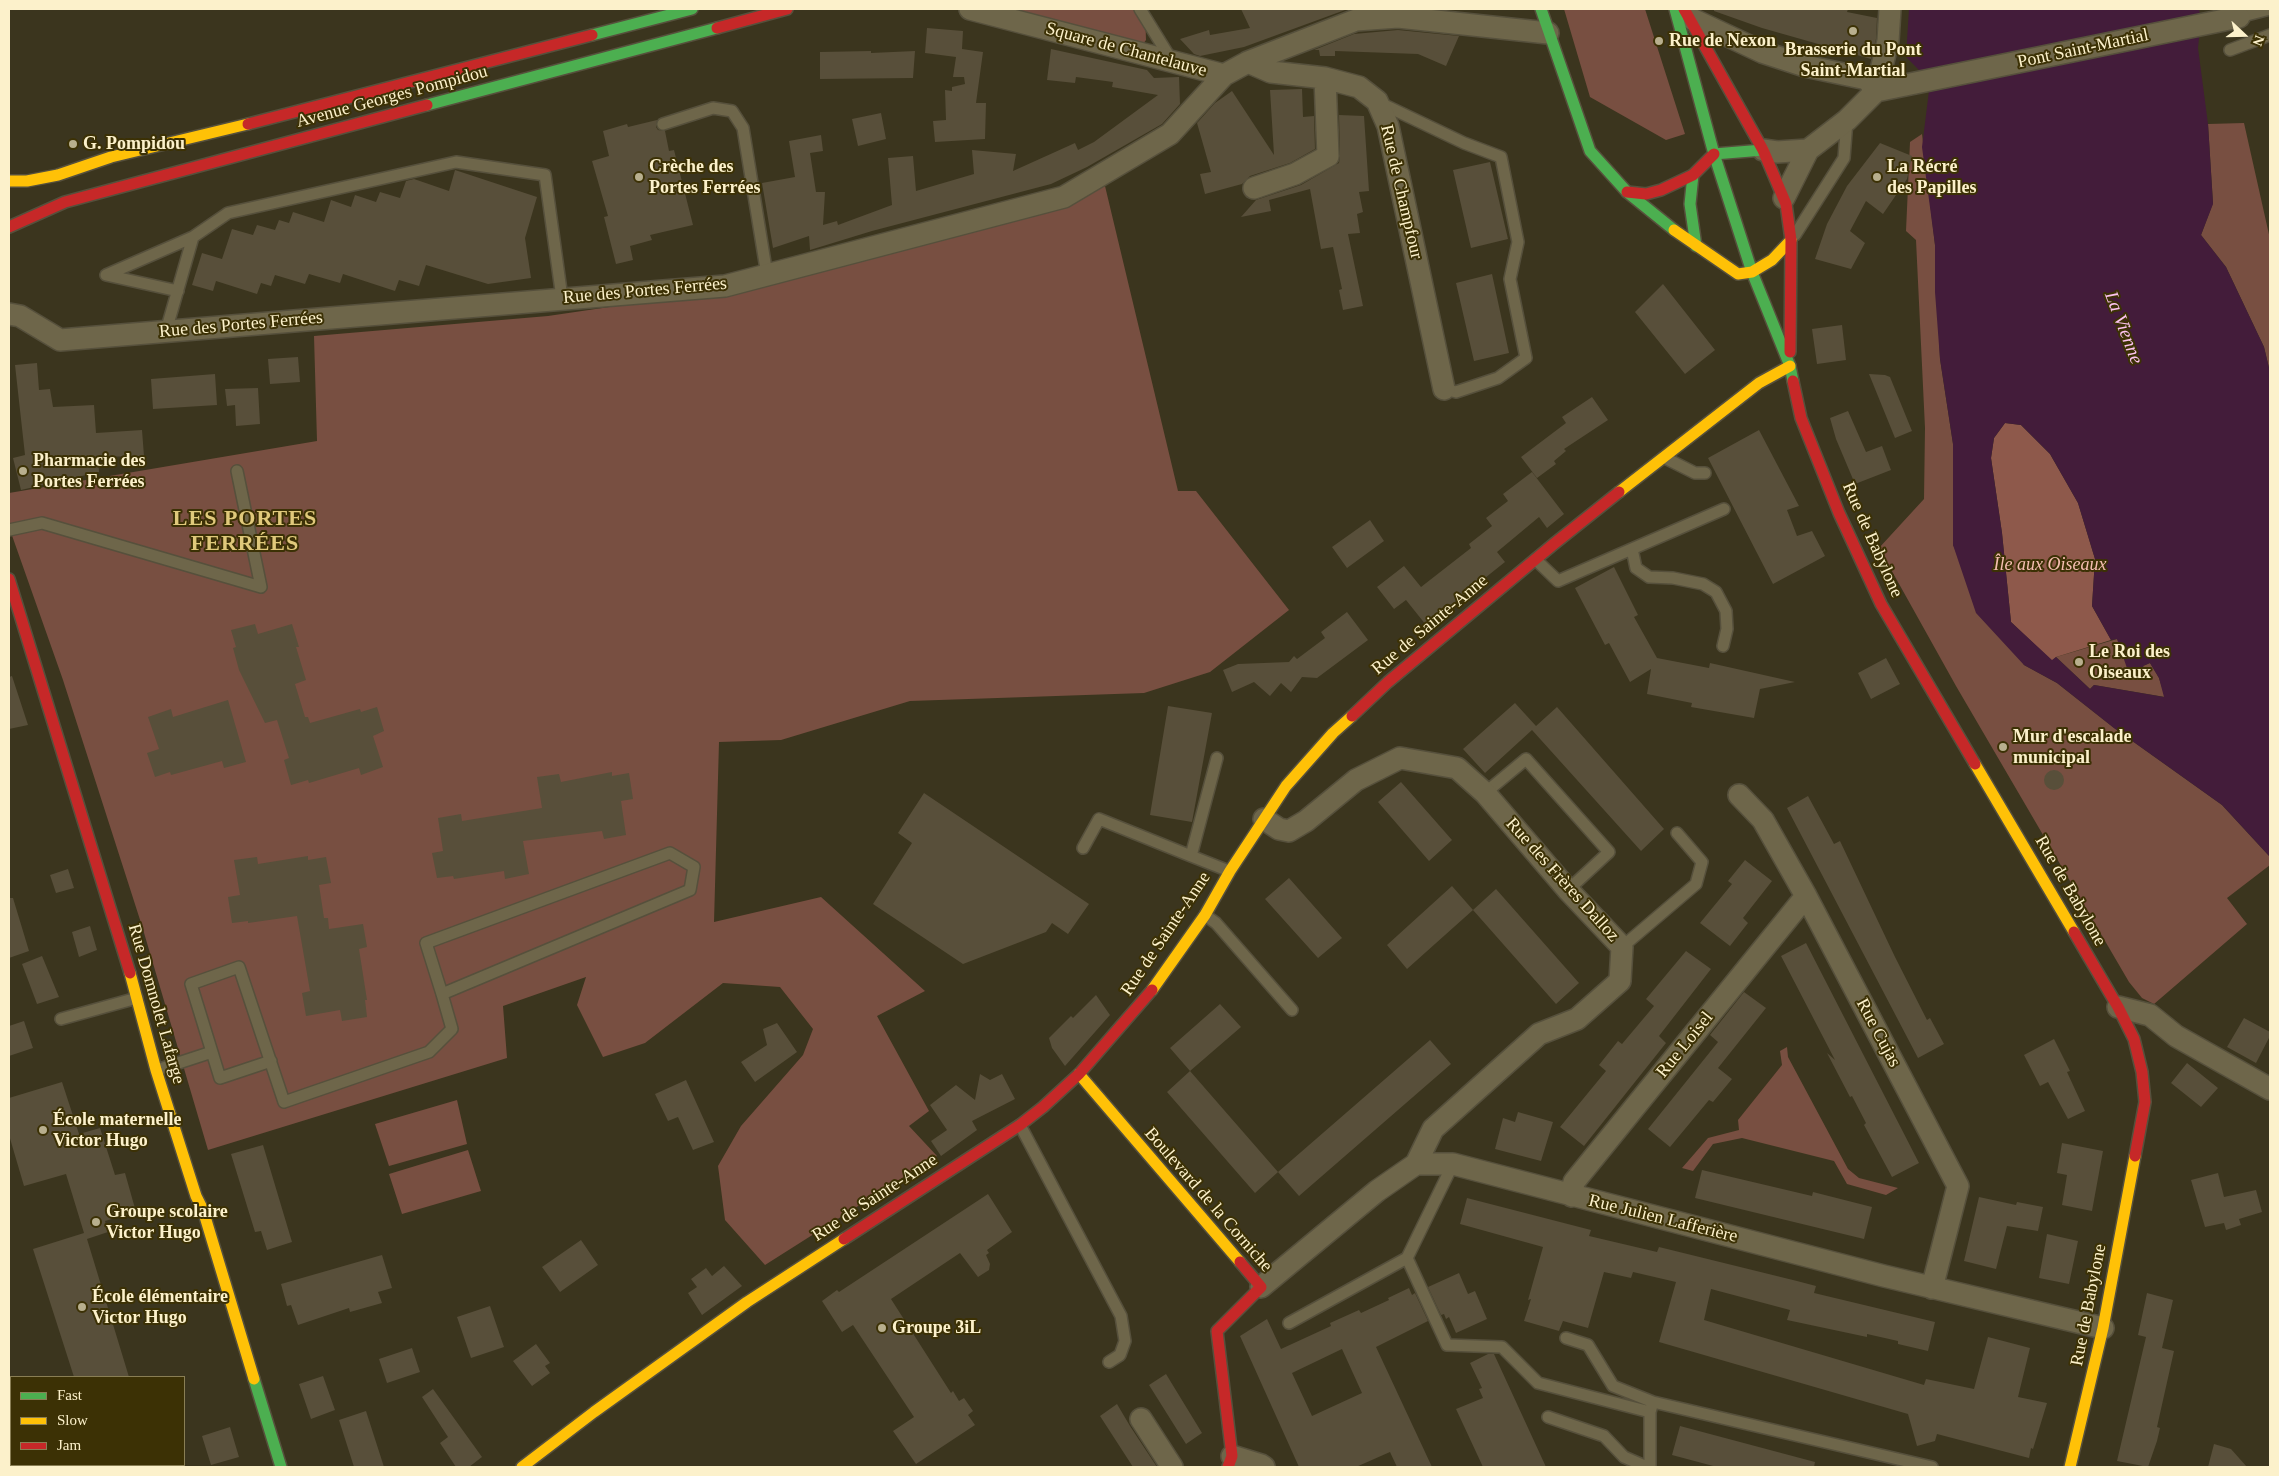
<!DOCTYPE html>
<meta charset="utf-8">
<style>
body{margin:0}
#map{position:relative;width:2279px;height:1476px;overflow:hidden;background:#3b351e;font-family:"Times New Roman",serif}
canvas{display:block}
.frame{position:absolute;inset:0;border:10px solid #fcf1cb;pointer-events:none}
.legend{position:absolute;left:10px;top:1376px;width:175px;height:90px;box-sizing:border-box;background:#3c3105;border:1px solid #897e54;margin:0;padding:6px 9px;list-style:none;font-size:15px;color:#fcf1cb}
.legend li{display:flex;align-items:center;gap:10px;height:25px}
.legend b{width:25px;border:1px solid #897e54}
.north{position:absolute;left:2219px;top:10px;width:50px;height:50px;-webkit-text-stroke:4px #3c3105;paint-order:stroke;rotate:111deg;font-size:14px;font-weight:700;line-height:20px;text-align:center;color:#fcf1cb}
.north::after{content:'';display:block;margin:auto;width:18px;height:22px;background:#fcf1cb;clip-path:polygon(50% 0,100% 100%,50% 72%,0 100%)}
</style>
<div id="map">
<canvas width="2279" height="1476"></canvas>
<div class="frame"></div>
<ul class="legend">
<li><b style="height:6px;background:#4caf50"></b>Fast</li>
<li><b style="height:6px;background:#ffc107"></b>Slow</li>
<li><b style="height:6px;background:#c62828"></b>Jam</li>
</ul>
<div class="north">N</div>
</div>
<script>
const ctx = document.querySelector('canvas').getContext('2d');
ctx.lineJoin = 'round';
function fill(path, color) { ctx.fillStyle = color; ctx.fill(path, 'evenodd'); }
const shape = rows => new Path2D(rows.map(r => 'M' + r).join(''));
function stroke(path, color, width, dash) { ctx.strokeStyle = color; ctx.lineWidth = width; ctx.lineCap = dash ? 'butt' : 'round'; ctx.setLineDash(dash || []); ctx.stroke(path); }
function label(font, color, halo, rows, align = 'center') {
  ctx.font = font + ' "Times New Roman",serif'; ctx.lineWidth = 4; ctx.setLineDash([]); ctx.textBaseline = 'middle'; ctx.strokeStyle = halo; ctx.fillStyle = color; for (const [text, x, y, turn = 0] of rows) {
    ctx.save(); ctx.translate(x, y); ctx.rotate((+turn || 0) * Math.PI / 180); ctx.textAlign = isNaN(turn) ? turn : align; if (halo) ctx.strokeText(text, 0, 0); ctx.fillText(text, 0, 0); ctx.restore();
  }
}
fill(shape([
 [1003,9,1145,9,1146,40,1139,49],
 [1564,9,1645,9,1685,134,1666,140,1590,97],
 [2244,123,2270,239,2270,372,2264,347,2226,267,2201,235,2213,203,2208,124],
 [1922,134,1935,245,1940,359,1953,444,1953,545,2024,665,2057,683,2114,728,2222,805,2270,857,2270,865,2227,898,2247,924,2154,1004,2142,998,2129,982,1956,686,1879,548,1924,499,1925,428,1916,240,1906,231,1910,142],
 [1105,186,1178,491,1196,491,1289,610,1210,672,1144,693,910,701,781,740,719,742,714,922,821,897,925,991,877,1016,929,1111,909,1126,937,1156,765,1265,725,1220,718,1166,741,1126,803,1055,813,1029,780,987,723,983,645,1043,603,1057,577,1005,586,977,503,1006,507,1058,208,1150,142,926,63,680,9,527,9,493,317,441,314,336,548,316,779,282,1057,207],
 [2117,639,2144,668,2143,666,2150,663,2159,678,2165,697,2094,685,2090,689,2056,657],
 [1787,1047,1788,1057,1848,1169,1859,1178,1898,1188,1886,1195,1847,1184,1834,1161,1742,1138,1713,1144,1693,1171,1682,1168,1708,1138,1739,1130,1738,1120,1782,1065,1780,1051],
 [457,1100,467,1144,389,1166,375,1124],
 [468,1150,481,1191,402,1214,389,1174]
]), '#784f41');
fill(shape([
 [2005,423,2021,425,2050,454,2078,503,2095,559,2092,606,2111,640,2056,657,2052,661,2011,622,2002,533,1991,458,1994,438]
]), '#8e594b');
fill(shape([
 [1909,9,2199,9,2201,19,2198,48,2208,124,2213,204,2201,235,2226,267,2264,347,2270,372,2270,857,2222,805,2114,728,2057,683,2024,665,1976,613,1953,545,1953,444,1940,359,1935,292,1935,245,1922,147,1929,91,1925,76,1906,57],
 [2005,423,2021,425,2050,454,2078,503,2095,559,2092,606,2111,640,2117,639,2129,674,2144,668,2143,666,2150,663,2159,678,2164,697,2094,685,2090,689,2056,657,2052,660,2011,622,2002,533,1991,458,1994,438]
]), '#431c3a');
fill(shape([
 [1241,9,1345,9,1345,10,1244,47,1200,56,1194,54,1180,39,1209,30,1210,35,1250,28],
 [1714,9,1848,9,1847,12,1877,18,1876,39,1871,59,1762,28,1714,11],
 [927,28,963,31,962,49,983,52,976,103,986,103,985,139,935,142,933,121,946,120,945,90,952,91,952,87,965,84,964,77,953,77,956,57,925,53],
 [1398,30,1459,36,1446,66,1418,54,1335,51,1335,56,1320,56,1319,50,1314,50,1354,34],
 [1051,49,1147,70,1154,78,1179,77,1180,104,1162,124,1087,167,1051,184,872,231,810,250,809,236,773,248,762,183,795,177,789,141,821,135,823,151,810,153,816,192,825,192,823,225,837,221,838,225,892,205,888,158,913,156,916,191,974,174,972,150,1016,154,1013,171,1075,143,1078,150,1094,142,1158,95,1112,87,1113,82,1076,77,1075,83,1047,80],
 [871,51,871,53,915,51,913,78,820,79,820,52],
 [1302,89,1303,117,1314,116,1315,149,1290,163,1250,176,1242,184,1205,194,1200,174,1211,172,1197,123,1215,103,1232,91,1274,155,1270,90],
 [881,113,886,139,858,146,852,119],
 [1339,115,1364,116,1369,191,1359,192,1363,212,1357,214,1360,233,1348,234,1363,306,1343,310,1339,290,1342,289,1333,247,1321,249,1310,189,1269,200,1271,211,1241,217,1256,200,1301,185,1339,163,1340,156],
 [657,120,656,127,658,130,665,131,669,151,674,150,693,225,650,235,652,240,630,246,633,260,616,264,604,217,608,216,592,161,609,156,603,131,627,124,628,127],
 [1880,143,1912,156,1907,179,1883,214,1866,201,1850,231,1865,243,1851,269,1815,259,1827,224,1847,186],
 [1490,162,1508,239,1471,248,1453,170],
 [455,170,537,197,525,238,531,278,488,284,426,265,419,286,399,280,395,291,343,274,340,283,309,274,305,284,275,275,271,286,261,283,257,294,216,281,213,291,192,285,202,253,222,259,232,229,253,235,257,225,275,230,279,220,289,223,293,212,324,222,331,200,351,207,355,195,376,202,380,192,400,198,406,181,414,179,449,191],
 [1492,274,1509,353,1474,361,1456,283],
 [1663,284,1715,350,1685,374,1635,312],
 [1842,325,1846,360,1817,364,1812,329],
 [298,357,300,382,270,384,268,359],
 [37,363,39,390,50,389,53,407,94,405,96,433,142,430,144,456,98,457,99,472,21,490,13,458,25,455,15,365],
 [215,374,217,405,153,409,151,379],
 [1869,374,1885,375,1890,377,1912,431,1895,438],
 [258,388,260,424,236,426,235,405,227,406,225,389],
 [1592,397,1608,420,1564,449,1566,451,1554,461,1556,464,1537,478,1521,457,1566,423,1562,417],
 [1848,411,1866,452,1882,446,1891,470,1855,484,1836,439,1830,418],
 [1759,430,1799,506,1787,510,1797,536,1812,531,1825,556,1773,584,1708,458],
 [1532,472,1564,514,1547,528,1539,517,1497,552,1505,562,1426,625,1406,600,1394,609,1377,587,1404,566,1421,587,1471,548,1469,544,1492,526,1486,518,1508,501,1503,494],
 [1370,520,1384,541,1347,568,1332,547],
 [1614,567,1638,615,1634,617,1657,658,1709,668,1710,663,1795,682,1760,689,1754,718,1691,707,1692,703,1647,694,1651,669,1630,682,1609,643,1605,645,1575,588],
 [1347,612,1368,640,1317,678,1302,677,1291,692,1281,683,1270,696,1254,682,1232,692,1223,670,1238,664,1289,662,1294,656,1297,659,1325,638,1321,632],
 [255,624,258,634,292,624,299,647,296,647,306,680,295,684,305,717,308,717,310,723,360,709,361,712,377,707,384,731,373,736,383,767,361,775,359,768,309,783,308,780,291,785,284,760,289,758,277,720,265,723,239,670,233,648,236,647,231,630],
 [1886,658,1900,684,1871,699,1858,673],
 [12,676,28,725,9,729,9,677],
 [228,700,246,762,224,768,222,761,171,775,170,772,155,777,147,753,159,749,148,717,171,709,173,717],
 [1515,703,1536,726,1557,707,1664,829,1641,851,1532,730,1485,773,1463,749],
 [1168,706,1212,713,1192,822,1150,815],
 '2044 780a10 10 0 1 1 20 0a10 10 0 1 1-20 0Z',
 [612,772,612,776,629,773,633,799,621,801,626,835,604,839,602,831,523,841,529,874,505,879,504,871,454,879,453,876,437,878,432,853,443,851,438,818,461,814,462,821,542,808,537,777,559,774,561,782],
 [1401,782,1452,840,1429,861,1378,802],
 [924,793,1089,904,1068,934,1052,923,1046,932,963,964,873,904,912,843,898,833],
 [1808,796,1834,844,1840,841,1895,957,1927,1020,1930,1018,1944,1044,1918,1058,1787,808],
 [308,856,308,860,326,857,331,883,319,885,324,918,328,918,329,929,363,924,367,947,359,949,367,1000,365,1000,367,1017,342,1021,340,1010,306,1016,302,993,310,991,297,916,248,923,248,921,232,923,228,897,240,895,234,860,257,857,258,864],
 [1745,860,1772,881,1743,918,1748,923,1730,946,1700,923,1732,884,1728,881],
 [68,869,74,888,56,893,50,875],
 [1289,878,1342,938,1318,958,1265,899],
 [1452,886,1473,910,1407,969,1387,945],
 [1496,889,1579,983,1556,1004,1473,910],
 [9,898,13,898,29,951,9,958],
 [90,926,97,950,79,957,72,932],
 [1806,943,1919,1163,1892,1177,1864,1125,1866,1123,1852,1096,1850,1097,1827,1053,1835,1060,1781,956],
 [1686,951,1711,969,1659,1036,1666,1043,1584,1146,1560,1127,1606,1071,1599,1065,1618,1041,1622,1044,1654,1006,1646,999],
 [42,956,59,997,37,1004,22,964],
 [1744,992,1766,1008,1718,1068,1732,1079,1713,1102,1709,1100,1670,1147,1648,1129,1718,1042,1710,1035],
 [1096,995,1110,1015,1065,1066,1052,1048,1049,1038,1071,1016,1073,1018],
 [1220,1004,1241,1027,1190,1071,1170,1048],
 [2244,1018,2270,1032,2270,1036,2256,1063,2227,1047],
 [24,1021,33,1048,9,1056,9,1026],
 [777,1023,797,1052,755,1082,741,1062,767,1045,763,1029],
 [2054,1039,2070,1071,2067,1072,2085,1111,2068,1119,2048,1082,2040,1086,2024,1055],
 [1430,1040,1451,1064,1299,1196,1278,1172],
 [2187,1063,2218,1088,2201,1107,2171,1083],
 [1190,1071,1278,1172,1255,1193,1167,1092],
 [980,1074,990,1080,1002,1074,1015,1099,972,1121,977,1130,941,1156,931,1141,947,1130,930,1105,956,1085,975,1100],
 [686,1080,714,1142,693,1150,678,1117,668,1121,655,1094],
 [62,1082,79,1134,100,1128,115,1175,125,1173,136,1212,105,1221,108,1232,87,1239,129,1377,74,1377,33,1249,84,1233,66,1174,24,1186,9,1135,9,1098],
 [1518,1112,1553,1122,1541,1161,1495,1149,1503,1118,1515,1122],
 [2062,1143,2103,1151,2092,1211,2062,1205,2067,1175,2057,1173],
 [263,1145,292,1242,267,1250,261,1231,255,1232,231,1154],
 [1702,1170,1812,1196,1813,1192,1872,1207,1864,1239,1695,1198],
 [2218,1173,2224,1197,2256,1190,2262,1212,2239,1219,2241,1225,2226,1230,2224,1223,2205,1227,2191,1180],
 [988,1194,1012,1232,987,1250,989,1253,986,1255,990,1264,989,1270,978,1277,960,1253,891,1299,951,1393,953,1391,959,1401,964,1398,973,1411,968,1415,975,1425,916,1464,893,1431,914,1417,853,1325,842,1332,822,1301,837,1290,839,1292],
 [1979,1197,2016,1205,2017,1202,2043,1207,2038,1231,2007,1226,1996,1269,1964,1261],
 [1467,1198,1591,1230,1589,1236,1657,1252,1659,1247,1797,1281,1816,1286,1814,1293,1935,1322,1928,1351,1898,1344,1898,1341,1867,1334,1867,1337,1787,1320,1790,1310,1711,1289,1704,1320,1924,1385,1926,1379,1974,1389,1988,1337,2030,1348,2018,1397,2047,1403,2033,1449,2031,1448,2029,1458,1937,1434,1935,1441,1917,1446,1908,1414,1659,1342,1676,1282,1633,1272,1631,1278,1604,1272,1588,1328,1563,1321,1559,1331,1524,1321,1531,1299,1528,1300,1543,1247,1460,1224],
 [2047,1234,2078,1241,2069,1284,2039,1278],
 [581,1240,598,1265,560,1292,542,1267],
 [382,1255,392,1288,378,1292,382,1303,350,1312,349,1308,298,1325,291,1305,287,1306,281,1284],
 [724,1266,742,1286,702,1315,688,1293,697,1287,691,1279,706,1268,712,1276],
 [1459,1273,1468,1294,1475,1291,1487,1319,1456,1333,1449,1317,1446,1319,1444,1314,1441,1315,1428,1287],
 [1409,1288,1412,1295,1415,1293,1428,1321,1376,1347,1432,1467,1397,1467,1390,1452,1356,1467,1299,1467,1240,1336,1267,1319,1281,1349,1331,1326,1330,1323,1359,1310,1361,1313,1389,1300,1388,1298],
 [1342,1349,1362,1393,1312,1416,1292,1373],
 [2147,1293,2173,1300,2162,1348,2174,1351,2157,1427,2160,1428,2157,1441,2148,1467,2117,1461,2146,1337,2138,1335],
 [490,1306,504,1347,471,1358,457,1317],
 [536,1344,550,1363,545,1366,550,1373,532,1386,513,1361],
 [412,1348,420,1372,387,1383,379,1359],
 [1488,1354,1494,1354,1546,1467,1483,1467,1456,1409,1483,1398,1479,1389,1482,1388,1470,1363],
 [1166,1374,1202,1433,1186,1444,1149,1385],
 [323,1376,335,1410,311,1419,299,1384],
 [433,1389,482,1457,469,1467,456,1467,440,1443,448,1437,422,1397],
 [1117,1404,1130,1426,1157,1467,1133,1467,1100,1416],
 [366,1411,384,1467,354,1467,339,1420],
 [1680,1426,1815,1462,1814,1467,1717,1467,1672,1455],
 [230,1427,239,1457,211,1465,202,1436],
 [2214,1444,2231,1449,2247,1467,2208,1467]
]), '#584f3a');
const lane = shape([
 [1140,9,1172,61],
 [2239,17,2270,9],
 [2230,50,2270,35],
 [1378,102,1464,143,1501,157,1518,242,1510,279,1526,358,1498,378,1456,392,1444,389],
 [663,124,713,108,732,111,743,128,767,275],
 [1795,235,1844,158,1847,120],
 [178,291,106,275,193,237,228,213,456,162,545,175,562,298],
 [166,331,193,237],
 [1665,458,1695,473,1705,473],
 [9,530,42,523,261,587,237,471],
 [1632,549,1636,568,1649,577,1673,578,1703,584,1716,592,1726,611,1727,629,1723,646],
 [1536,560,1558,581,1724,509],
 [1217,758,1191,856,1229,871],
 [1485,793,1526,759,1609,852,1568,890],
 [1083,848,1099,819,1191,856],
 [1205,915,1216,923,1292,1010],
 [1622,947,1696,884,1702,862,1677,833],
 [61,1019,137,998],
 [271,1061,220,1078,191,984,239,967,284,1102,429,1052,452,1029,442,994,690,890,694,867,670,853,426,943,442,994],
 [157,1070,212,1052],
 [1020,1125,1121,1316,1125,1341,1120,1355,1109,1362],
 [1407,1258,1453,1164],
 [1289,1323,1407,1258,1447,1345,1502,1347,1538,1383,1650,1412,1650,1467],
 [1566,1338,1588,1345,1613,1386,1653,1402],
 [1650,1412,1653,1402,1932,1467],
 [1548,1417,1604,1436,1624,1457,1647,1467]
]);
const street = shape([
 [970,9,1224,75],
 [1692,19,1762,52,1805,66,1867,79,1876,91],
 [1248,62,1271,72,1325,78,1359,87,1377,101,1388,126,1444,389],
 [1876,91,2239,17],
 [1876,91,1888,41,1890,9],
 [1763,150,1777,152,1808,150],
 [1254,188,1295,174,1328,156,1325,78],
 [1784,198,1808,150,1847,120,1876,91],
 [9,314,20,316,60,340,725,286,1064,197,1170,134,1224,75,1248,62,1356,20,1398,17,1548,33],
 [1739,795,1763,820,1806,896,1958,1186,1932,1288],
 [1264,819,1279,829,1289,831,1306,821,1356,780,1400,758,1457,768,1485,793,1568,890,1622,947,1620,981,1577,1019,1539,1034,1433,1129,1416,1164],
 [2118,1007,2150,1015,2176,1036,2270,1089],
 [1572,1196,1574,1182,1806,896],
 [1261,1287,1377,1191,1416,1164,1453,1164,1884,1276,2103,1328],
 [1141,1419,1172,1467],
 [1232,1456,1261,1465,1264,1467]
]);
const fast = shape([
 [1541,9,1590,151,1627,192,1674,230],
 [1675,9,1714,154,1752,272,1790,366,1793,381],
 [592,35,692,9],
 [427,105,717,28],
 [1714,154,1763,150],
 [1693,175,1690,204,1696,246],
 [254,1379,281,1467]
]);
const slow = shape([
 [9,181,27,181,58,175,111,157,248,124],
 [1674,230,1738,274,1752,272,1772,260,1791,240],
 [1619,492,1759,383,1790,366],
 [1975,764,2074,932],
 [130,973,156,1070,196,1196,203,1210,254,1379],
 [1152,990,1205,915,1230,871,1286,786,1333,733,1352,716],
 [1079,1074,1240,1262],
 [522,1467,594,1412,747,1302,844,1239],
 [2070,1467,2103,1328,2135,1156]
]);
const jam = shape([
 [1684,9,1763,150,1786,204,1791,240,1790,352],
 [717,28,787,9],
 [248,124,592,35],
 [1627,192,1646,194,1661,190,1693,175,1714,154],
 [9,227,65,202,427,105],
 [1793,381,1801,418,1839,513,1881,604,1975,764],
 [9,579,130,973],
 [1352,716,1388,682,1555,543,1619,492],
 [2074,932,2118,1007,2134,1039,2142,1072,2145,1102,2135,1156],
 [844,1239,1020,1125,1043,1107,1079,1074,1152,990],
 [1228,1467,1232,1456,1217,1331,1261,1287,1240,1262]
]);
stroke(lane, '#56503c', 14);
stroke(street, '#56503c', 24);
stroke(fast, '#56503c', 14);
stroke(slow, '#56503c', 14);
stroke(jam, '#56503c', 14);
stroke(lane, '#6e664a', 11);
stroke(street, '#6e664a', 21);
stroke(fast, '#4caf50', 11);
stroke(slow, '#ffc107', 11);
stroke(jam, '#c62828', 11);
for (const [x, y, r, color] of [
 [1853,31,5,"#b8af8e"],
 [1659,41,5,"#b8af8e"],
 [73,144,5,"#b8af8e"],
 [639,177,5,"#b8af8e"],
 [1877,177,5,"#b8af8e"],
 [23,471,5,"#b8af8e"],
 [2079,662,5,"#b8af8e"],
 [2003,747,5,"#b8af8e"],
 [43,1130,5,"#b8af8e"],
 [96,1222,5,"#b8af8e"],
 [82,1307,5,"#b8af8e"],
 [882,1328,5,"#b8af8e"]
]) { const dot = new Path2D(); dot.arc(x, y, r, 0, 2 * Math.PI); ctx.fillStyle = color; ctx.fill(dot); stroke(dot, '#3c3105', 2); }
label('bold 18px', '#fcf1cb', '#3c3105', [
 ["Rue de Nexon",1669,41],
 ["Brasserie du Pont",1853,50,"center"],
 ["Saint-Martial",1853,71,"center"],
 ["G. Pompidou",83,144],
 ["Crèche des",649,167],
 ["Portes Ferrées",649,188],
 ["La Récré",1887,167],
 ["des Papilles",1887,188],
 ["Pharmacie des",33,461],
 ["Portes Ferrées",33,482],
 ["Le Roi des",2089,652],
 ["Oiseaux",2089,673],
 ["Mur d'escalade",2013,737],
 ["municipal",2013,758],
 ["École maternelle",53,1120],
 ["Victor Hugo",53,1141],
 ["Groupe scolaire",106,1212],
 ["Victor Hugo",106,1233],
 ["École élémentaire",92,1297],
 ["Victor Hugo",92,1318],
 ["Groupe 3iL",892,1328]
], 'left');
label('18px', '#fcf1cb', '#3c3105', [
 ["Pont Saint-Martial",2083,49,-12],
 ["Square de Chantelauve",1126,50,15],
 ["Avenue Georges Pompidou",392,97,-15],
 ["Rue de Champfour",1401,192,77],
 ["Rue des Portes Ferrées",645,291,-5],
 ["Rue des Portes Ferrées",241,325,-5],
 ["Rue de Babylone",1872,540,66],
 ["Rue de Sainte-Anne",1430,625,-40],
 ["Rue des Frères Dalloz",1562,880,48],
 ["Rue de Babylone",2070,891,60],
 ["Rue de Sainte-Anne",1166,934,-56],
 ["Rue Domnolet Lafarge",156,1004,74],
 ["Rue Cujas",1878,1033,62],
 ["Rue Loisel",1685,1045,-51],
 ["Rue de Sainte-Anne",875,1198,-33],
 ["Boulevard de la Corniche",1208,1200,49],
 ["Rue Julien Lafferière",1663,1219,14],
 ["Rue de Babylone",2089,1305,-79]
]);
label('italic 18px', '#f5beb1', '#3c3105', [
 ["Île aux Oiseaux",2050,565]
]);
label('italic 19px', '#fdc3f0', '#3c3105', [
 ["La Vienne",2123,328,69]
]);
ctx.letterSpacing = '1px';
label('bold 22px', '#e0c97b', '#3c3105', [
 ["LES PORTES",245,519],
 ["FERRÉES",245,544]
]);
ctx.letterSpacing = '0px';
</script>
